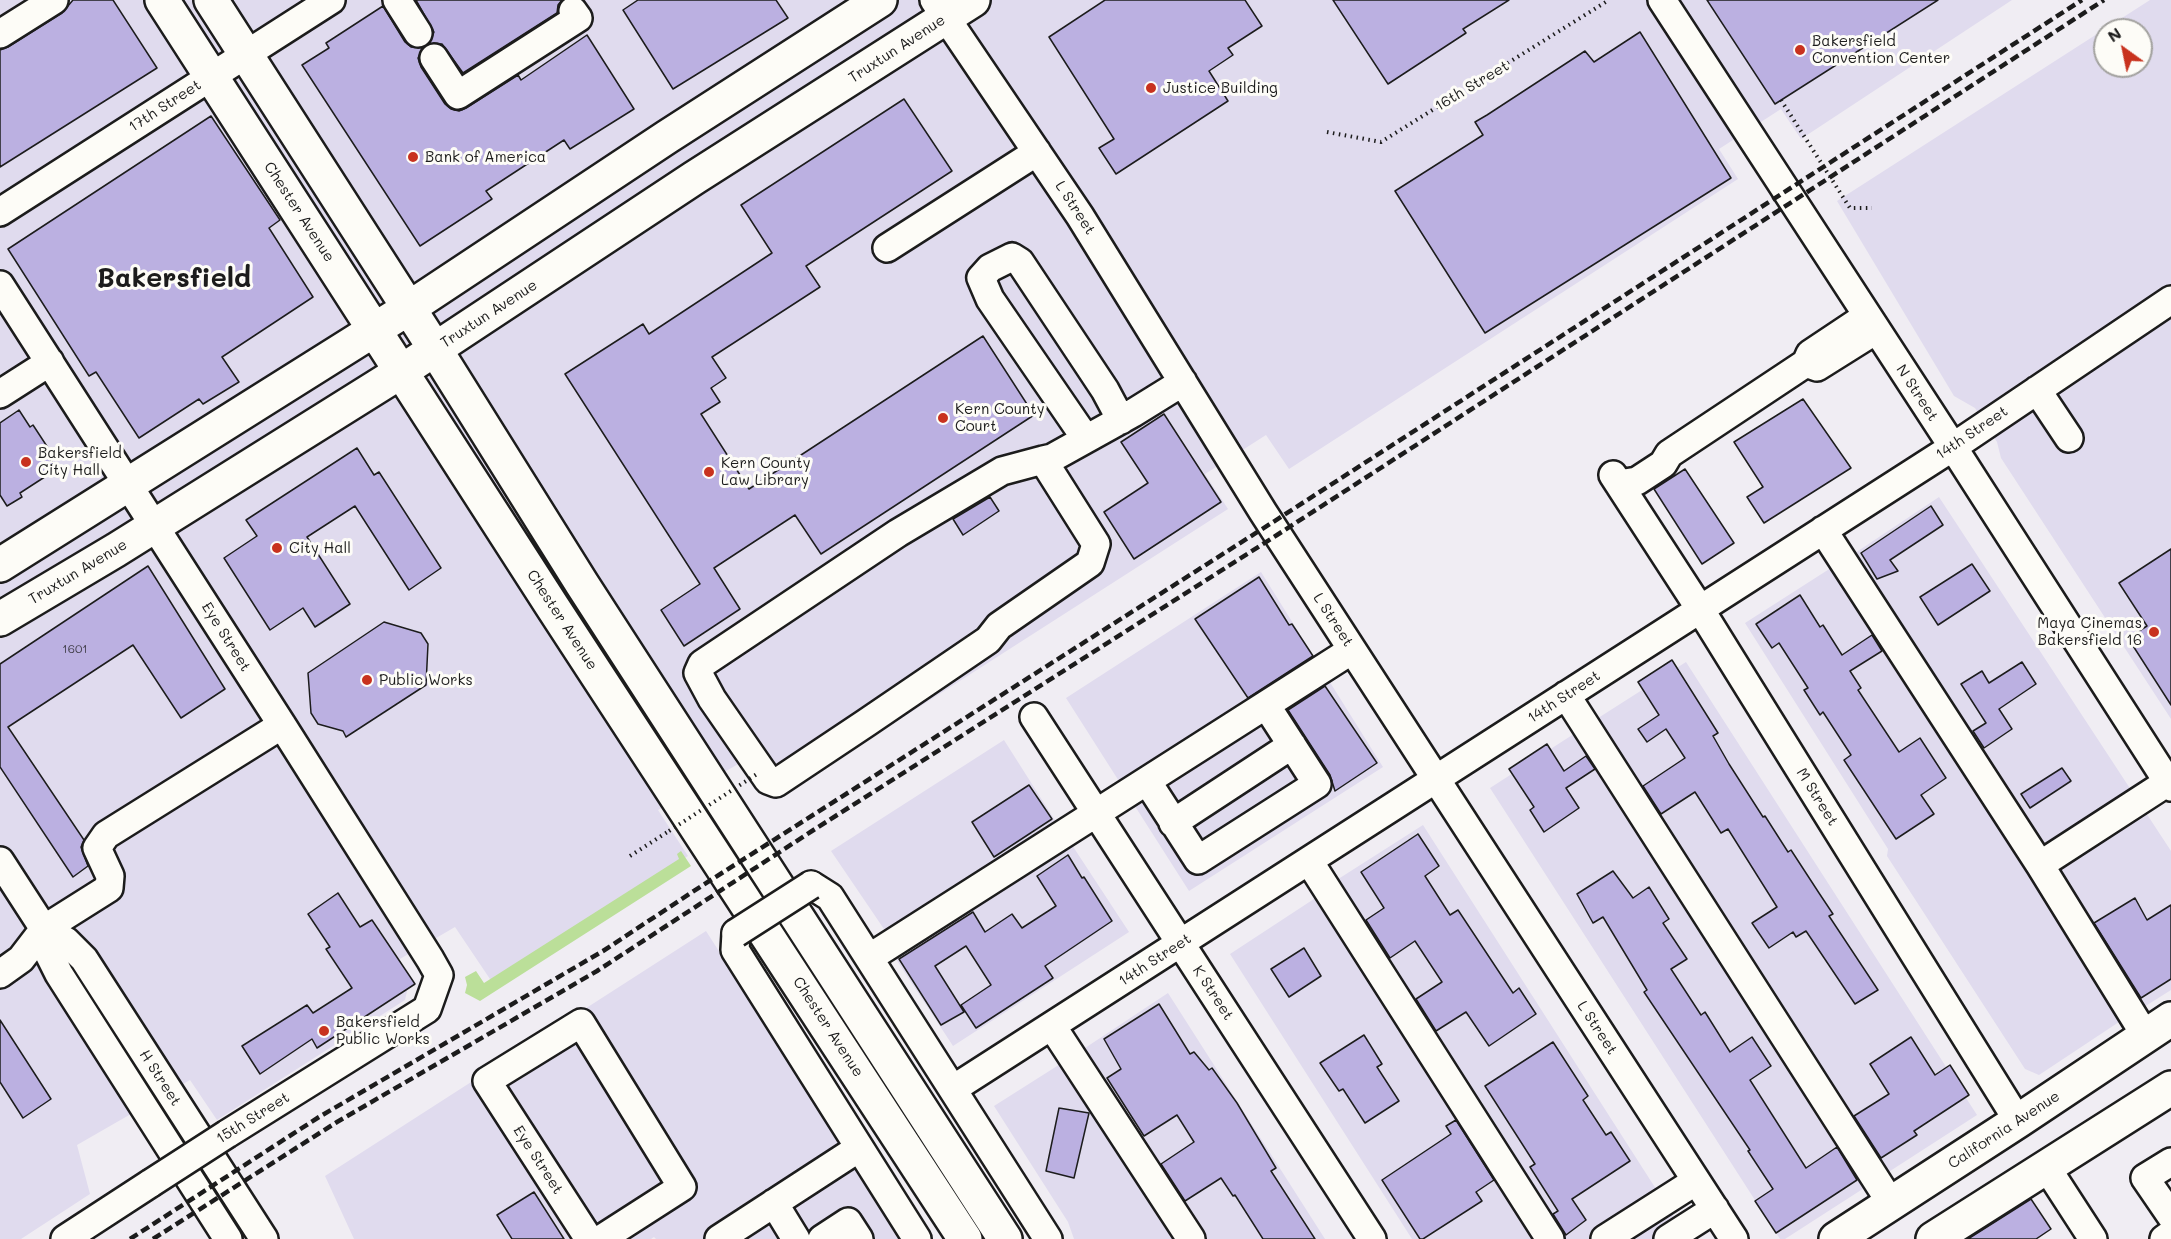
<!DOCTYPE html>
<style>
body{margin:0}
#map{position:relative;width:2171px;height:1239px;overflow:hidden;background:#f0edf3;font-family:Mali,sans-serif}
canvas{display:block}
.north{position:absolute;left:2093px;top:18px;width:60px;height:60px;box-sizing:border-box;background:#fdfcf7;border:2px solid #a3a29f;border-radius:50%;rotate:327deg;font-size:16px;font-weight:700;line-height:24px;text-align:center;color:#1c1c1c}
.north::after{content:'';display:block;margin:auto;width:21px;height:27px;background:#c8321e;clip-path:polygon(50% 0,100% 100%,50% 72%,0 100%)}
</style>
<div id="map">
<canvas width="2171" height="1239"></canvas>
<div class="north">N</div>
</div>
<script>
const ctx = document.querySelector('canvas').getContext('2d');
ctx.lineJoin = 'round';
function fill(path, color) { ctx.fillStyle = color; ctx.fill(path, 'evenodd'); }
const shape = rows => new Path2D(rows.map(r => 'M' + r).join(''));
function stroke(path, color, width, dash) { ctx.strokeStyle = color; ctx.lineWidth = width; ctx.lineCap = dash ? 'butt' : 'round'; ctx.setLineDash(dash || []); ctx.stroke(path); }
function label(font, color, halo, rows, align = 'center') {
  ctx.font = font + ' Mali,sans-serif'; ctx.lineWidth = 6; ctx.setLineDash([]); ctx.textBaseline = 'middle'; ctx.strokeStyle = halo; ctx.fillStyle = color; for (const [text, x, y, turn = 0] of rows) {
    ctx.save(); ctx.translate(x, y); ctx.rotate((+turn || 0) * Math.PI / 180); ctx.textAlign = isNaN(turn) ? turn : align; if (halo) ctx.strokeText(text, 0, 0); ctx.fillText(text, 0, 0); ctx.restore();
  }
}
fill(shape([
 [0,0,2012,0,1801,139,1781,109,1719,149,1738,179,1289,469,1266,435,1205,474,1228,509,774,800,747,759,658,810,688,856,492,982,455,927,393,963,408,987,405,1000,217,1120,190,1080,77,1145,90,1194,21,1239,0,1239],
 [2150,0,2171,0,2171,719,2001,458,1997,442,1975,408,1954,396,1837,201],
 [2105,30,2141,30,2141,66,2105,66],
 [1939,497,2171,851,2171,990,2144,1007,1852,555],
 [1834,566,2125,1018,2039,1075,2025,1069,1887,856,1888,849,1745,623],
 [1261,572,1383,767,1189,891,1066,698],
 [1686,662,1977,1115,1887,1173,1595,720],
 [1580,730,1872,1183,1785,1239,1780,1239,1490,788],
 [1004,740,1056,822,886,932,831,851],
 [1423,825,1688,1239,1564,1239,1332,883],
 [1072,845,1129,932,953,1046,896,959],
 [1320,895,1539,1239,1412,1239,1230,954],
 [706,931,903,1239,656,1239,654,1237,651,1239,354,1239,325,1176],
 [1168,993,1325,1239,1201,1239,1079,1052],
 [1065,1061,1177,1239,1074,1239,1068,1222,994,1106]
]), '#e0dbee');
fill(shape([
 [681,851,691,866,480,1001,465,993,467,985,465,977,476,971,484,983,679,859,677,854]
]), '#bbdf99');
const building = shape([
 [73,0,113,0,157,68,0,167,0,50,8,47,62,13,73,0],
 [416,0,562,0,558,5,557,13,463,73,442,44,429,44,434,32,416,0],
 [638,0,776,0,788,18,673,89,623,10,638,0],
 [1105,0,1245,0,1262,26,1228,48,1233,55,1209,71,1228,101,1116,174,1099,148,1114,139,1049,37,1105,0],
 [1333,0,1509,0,1463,29,1466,33,1388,84,1333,0],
 [1707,0,1938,0,1775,104,1707,0],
 [383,6,405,42,411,47,423,47,418,58,421,67,445,104,451,109,459,111,466,108,518,75,521,80,587,35,634,109,570,149,564,140,486,191,492,199,420,246,302,65,329,48,326,43,383,6],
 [1640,32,1731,178,1485,333,1395,191,1483,135,1475,122,1487,115,1585,51,1594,62,1640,32],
 [904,99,952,171,806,266,820,287,712,357,726,378,711,388,720,402,701,414,749,489,983,336,1034,415,821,554,795,515,714,568,740,609,684,646,661,610,700,584,565,374,643,324,649,334,772,253,741,205,904,99],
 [211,116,280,220,269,228,313,297,222,357,239,382,203,404,199,399,139,438,96,372,89,376,8,249,211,116],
 [1803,399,1851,468,1764,523,1747,497,1763,487,1734,442,1803,399],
 [19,410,30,427,33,425,52,454,48,456,57,469,20,493,22,497,7,506,0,495,0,423,19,410],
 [1164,414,1221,502,1134,559,1104,512,1148,483,1121,442,1164,414],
 [357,448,374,475,379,472,441,568,409,590,355,506,307,537,350,604,315,627,303,608,270,630,224,558,257,536,246,520,357,448],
 [1685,469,1734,543,1702,564,1654,489,1685,469],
 [990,497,999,511,963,535,953,519,990,497],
 [1931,506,1943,525,1890,560,1898,571,1877,579,1861,553,1931,506],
 [2171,549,2171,705,2128,638,2147,626,2119,583,2171,549],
 [1972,564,1990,591,1938,625,1920,597,1972,564],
 [148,566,225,689,181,718,133,645,8,727,84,840,81,847,88,866,73,877,0,767,0,664,148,566],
 [1259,577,1289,625,1292,624,1313,656,1248,698,1195,619,1259,577],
 [1800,595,1820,627,1823,625,1842,655,1872,635,1882,651,1850,671,1861,688,1858,690,1899,752,1920,738,1946,778,1921,795,1934,814,1896,839,1844,760,1851,755,1823,712,1820,715,1804,690,1808,688,1779,643,1772,648,1756,624,1800,595],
 [384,622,421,633,428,644,426,685,346,737,343,731,318,724,311,713,308,673,384,622],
 [1672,660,1718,733,1713,736,1729,764,1763,817,1765,816,1788,852,1791,850,1819,893,1833,914,1829,916,1878,990,1855,1004,1806,931,1796,937,1793,932,1769,948,1752,923,1777,907,1728,829,1721,833,1695,792,1661,814,1643,786,1685,758,1666,729,1647,742,1638,729,1659,715,1638,682,1672,660],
 [2022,662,2036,684,1999,709,2012,729,1984,748,1973,731,1986,723,1961,684,1982,671,1989,683,2022,662],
 [1325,686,1377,763,1335,791,1330,775,1288,710,1325,686],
 [1547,744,1564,771,1586,756,1595,769,1566,788,1579,808,1544,832,1530,810,1534,807,1509,769,1547,744],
 [2062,768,2071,781,2030,808,2021,794,2062,768],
 [1029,785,1052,819,994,857,972,822,1029,785],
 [1418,834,1439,866,1425,876,1450,915,1458,910,1513,993,1519,988,1536,1014,1489,1046,1466,1012,1436,1031,1416,999,1442,982,1415,941,1390,958,1366,920,1384,908,1361,872,1418,834],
 [1068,855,1082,878,1084,877,1112,921,1045,966,1053,978,976,1028,961,1005,991,985,966,946,935,966,964,1012,941,1025,899,959,973,912,985,932,1012,914,1022,928,1056,906,1037,876,1068,855],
 [1613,871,1633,898,1649,887,1669,919,1663,923,1687,959,1671,969,1701,1015,1705,1012,1730,1052,1752,1037,1771,1066,1750,1080,1806,1168,1837,1147,1857,1180,1776,1233,1755,1201,1773,1189,1748,1151,1750,1150,1644,992,1647,990,1603,917,1593,923,1577,894,1613,871],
 [338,893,360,927,372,920,415,984,317,1048,312,1039,260,1074,242,1046,307,1005,313,1013,352,988,326,949,330,947,308,914,338,893],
 [2135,898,2147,920,2171,905,2171,979,2141,998,2094,923,2135,898],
 [1304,948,1321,976,1289,997,1271,969,1304,948],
 [1159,1004,1190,1054,1194,1052,1209,1070,1212,1068,1237,1103,1276,1168,1271,1171,1315,1239,1263,1239,1235,1195,1233,1196,1221,1178,1185,1201,1161,1164,1194,1142,1177,1115,1144,1136,1107,1078,1121,1069,1104,1039,1159,1004],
 [0,1020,51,1099,23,1118,0,1082,0,1020],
 [1364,1035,1382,1064,1377,1067,1399,1101,1365,1123,1343,1089,1339,1091,1320,1063,1364,1035],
 [1911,1037,1935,1075,1950,1065,1969,1095,1914,1131,1917,1135,1881,1158,1854,1116,1889,1094,1870,1064,1911,1037],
 [1553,1042,1588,1096,1583,1100,1606,1135,1611,1132,1630,1161,1572,1199,1586,1220,1566,1235,1553,1214,1558,1211,1530,1167,1535,1164,1485,1086,1553,1042],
 [1059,1108,1089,1113,1074,1178,1046,1171,1059,1108],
 [1456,1120,1494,1180,1476,1192,1482,1201,1423,1239,1420,1239,1382,1180,1451,1134,1446,1126,1456,1120],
 [534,1192,564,1239,512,1239,497,1215,534,1192],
 [2031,1199,2051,1229,2036,1239,1968,1239,2031,1199]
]);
fill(building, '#bbb0e1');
stroke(building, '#1c1c1c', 1.5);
const minor = shape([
 [397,0,418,33],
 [934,0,1080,216,1263,512,1734,1239],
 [1662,0,1953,447,2171,787],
 [0,34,54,0],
 [434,58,458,95,578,18,573,11],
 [0,212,331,0],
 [887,248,1037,152],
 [0,285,282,725,430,959,439,975,427,1009,227,1134],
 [1867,316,1810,354,1806,363,1817,367,1876,330],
 [2037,390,2069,438],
 [0,394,50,362],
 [1086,439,990,299,981,278,990,268,1012,257,1020,262,1105,390,1121,420],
 [1043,460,1096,544,1090,563,999,626,988,640,866,723,776,783,768,780,712,699,698,673,702,664,898,533,1002,471,1043,460,1052,458,1133,413,1183,382],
 [1613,475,1700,609,2018,1121],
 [1619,484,1637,481,1663,464,1669,454,1806,363],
 [1823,530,2040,865,2145,1035],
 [1566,695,1891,1203],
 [1034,717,1372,1239],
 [1147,781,1198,860,1317,784,1266,705],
 [1173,823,1292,745],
 [0,861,44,929,48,952,59,974,228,1239],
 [1309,861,1550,1239],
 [2040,865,2168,782],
 [811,885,830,897,1048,1239],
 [44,929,66,941,84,959,264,1239],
 [736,933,735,950,917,1239],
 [869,958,1352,650],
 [0,974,21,959,44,929,109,888,110,876,97,848,106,835,282,725],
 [1052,1026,1191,1239],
 [953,1089,1953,447,2171,300],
 [2171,1162,2145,1178,2171,1216],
 [2047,1168,2093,1239],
 [774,1203,796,1239],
 [65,1239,151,1183],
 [589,1239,487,1081,581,1023,682,1187,601,1239],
 [719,1239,859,1148],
 [822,1239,848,1222,859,1239],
 [1605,1239,1696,1181],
 [1668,1239,1715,1209],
 [2164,1239,2171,1234]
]);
const major = shape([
 [162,0,552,606,965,1239],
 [211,0,435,349,582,584,1005,1239],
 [0,565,409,308,667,137,880,0],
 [0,619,116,550,402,371,694,178,973,0],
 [1836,1239,2018,1121,2171,1019],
 [1933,1239,2171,1088]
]);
stroke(minor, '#1c1c1c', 32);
stroke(major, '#1c1c1c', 38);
stroke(shape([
 [1327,132,1381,142,1609,0],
 [630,856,669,831]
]), '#1c1c1c', 4, [1.5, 4.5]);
stroke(minor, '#fdfcf7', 27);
stroke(major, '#fdfcf7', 33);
stroke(shape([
 [130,1239,319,1117,603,951,703,885,1270,524,2082,0],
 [153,1239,337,1122,597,971,812,831,1277,535,2104,0]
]), '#1c1c1c', 4.5, [9, 4.5]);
const minorBridge = shape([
 [736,933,811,885],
 [151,1183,227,1134]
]);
stroke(minorBridge, '#1c1c1c', 32, []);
stroke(shape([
 [1781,100,1850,208,1872,208],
 [669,831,757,774]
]), '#1c1c1c', 4, [1.5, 4.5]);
stroke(minorBridge, '#fdfcf7', 27);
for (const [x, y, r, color] of [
 [1800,50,6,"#c8321e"],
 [1151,88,6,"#c8321e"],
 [413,157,6,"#c8321e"],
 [943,418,6,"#c8321e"],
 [26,462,6,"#c8321e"],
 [709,472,6,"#c8321e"],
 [277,548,6,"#c8321e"],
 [2154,632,6,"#c8321e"],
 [367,680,6,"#c8321e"],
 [324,1031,6,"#c8321e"]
]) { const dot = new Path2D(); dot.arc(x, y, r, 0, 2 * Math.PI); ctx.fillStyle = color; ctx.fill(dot); stroke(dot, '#fdfcf7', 2); }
label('12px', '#44414d', null, [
 ["1601",75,649]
]);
label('15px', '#1c1c1c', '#fdfcf7', [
 ["Bakersfield",1812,41],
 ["Convention Center",1812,58],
 ["Justice Building",1163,88],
 ["Bank of America",425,157],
 ["Kern County",955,409],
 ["Court",955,426],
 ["Bakersfield",38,453],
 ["City Hall",38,470],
 ["Kern County",721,463],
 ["Law Library",721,480],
 ["City Hall",289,548],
 ["Maya Cinemas",2142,623,"right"],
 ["Bakersfield 16",2142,640,"right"],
 ["Public Works",379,680],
 ["Bakersfield",336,1022],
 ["Public Works",336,1039]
], 'left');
label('15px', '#1c1c1c', '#fdfcf7', [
 ["Truxtun Avenue",897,49,-33],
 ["16th Street",1472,86,-31],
 ["17th Street",165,106,-33],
 ["L Street",1075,208,57],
 ["Chester Avenue",299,212,57],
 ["Truxtun Avenue",489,314,-33],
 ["N Street",1917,393,57],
 ["14th Street",1972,433,-34],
 ["Truxtun Avenue",78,572,-31],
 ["Chester Avenue",562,620,57],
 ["L Street",1333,620,57],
 ["Eye Street",226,637,58],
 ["14th Street",1564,697,-33],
 ["M Street",1817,797,58],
 ["14th Street",1155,960,-33],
 ["K Street",1213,993,57],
 ["Chester Avenue",828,1027,57],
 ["L Street",1597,1028,57],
 ["H Street",160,1078,57],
 ["15th Street",253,1118,-32],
 ["California Avenue",2004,1130,-33],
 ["Eye Street",538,1160,57]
]);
label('bold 27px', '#1c1c1c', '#fdfcf7', [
 ["Bakersfield",174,279]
]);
</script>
